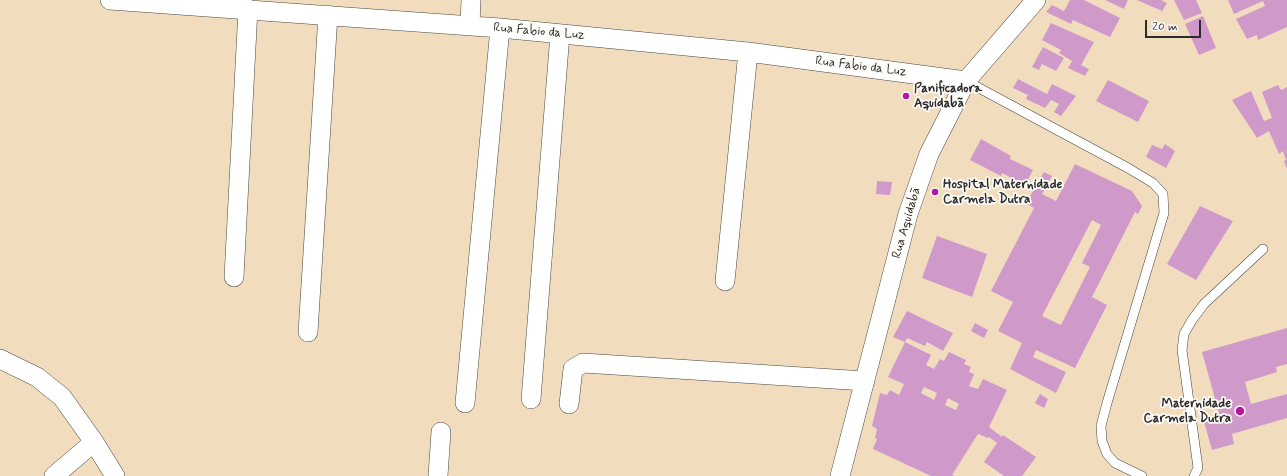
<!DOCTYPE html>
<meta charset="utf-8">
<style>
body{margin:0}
#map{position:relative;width:1287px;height:476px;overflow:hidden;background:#f1ddbe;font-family:Mynerve,sans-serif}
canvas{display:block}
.scale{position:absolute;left:1145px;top:20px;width:56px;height:18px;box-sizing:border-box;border:2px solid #2b2b2b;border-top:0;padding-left:5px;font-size:12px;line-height:14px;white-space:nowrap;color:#2b2b2b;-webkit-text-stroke:3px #fdfcf7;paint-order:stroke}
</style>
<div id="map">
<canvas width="1287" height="476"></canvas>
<div class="scale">20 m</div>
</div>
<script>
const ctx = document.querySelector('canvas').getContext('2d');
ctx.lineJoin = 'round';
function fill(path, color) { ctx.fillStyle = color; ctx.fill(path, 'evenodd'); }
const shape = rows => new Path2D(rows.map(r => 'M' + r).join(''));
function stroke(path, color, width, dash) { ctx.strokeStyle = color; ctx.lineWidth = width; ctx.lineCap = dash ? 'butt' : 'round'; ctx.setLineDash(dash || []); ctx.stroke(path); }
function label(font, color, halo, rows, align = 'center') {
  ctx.font = font + ' Mynerve,sans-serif'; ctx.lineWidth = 3.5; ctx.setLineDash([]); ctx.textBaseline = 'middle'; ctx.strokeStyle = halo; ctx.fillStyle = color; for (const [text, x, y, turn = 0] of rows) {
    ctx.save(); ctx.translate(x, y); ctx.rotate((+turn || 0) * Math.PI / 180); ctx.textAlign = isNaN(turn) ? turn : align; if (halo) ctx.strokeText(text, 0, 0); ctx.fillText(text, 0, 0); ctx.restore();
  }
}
fill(shape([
 [1070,0,1084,0,1120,18,1110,37,1073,20,1071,24,1046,12,1052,5,1064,11],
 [1105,0,1128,0,1124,9],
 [1137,0,1161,0,1167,3,1162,11],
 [1174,0,1196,0,1202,13,1184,20],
 [1228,0,1287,0,1287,27,1258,40,1257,35,1247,39,1236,19,1265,6,1263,1,1234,14],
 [1203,16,1216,48,1199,55,1185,24],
 [1051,23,1094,42,1081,65,1089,69,1085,76,1068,68,1072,61,1059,53,1061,50,1042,40],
 [1043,47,1064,58,1056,71,1042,64,1039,70,1032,67],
 [1018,79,1047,94,1052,84,1076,96,1061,116,1054,112,1059,104,1051,100,1045,108,1026,99,1028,95,1013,88],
 [1108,80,1149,101,1138,122,1096,101],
 [1278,85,1281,90,1287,87,1287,169,1284,161,1286,160,1283,151,1279,154,1269,131,1257,138,1232,100,1251,91,1264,121,1272,118,1262,92],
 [981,139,1011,156,1010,159,1033,170,1025,185,1002,173,1001,176,970,160],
 [1165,144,1175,151,1166,168,1146,157,1152,145,1162,149],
 [1075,164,1132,191,1142,206,1138,214,1135,212,1092,297,1107,305,1075,368,1036,350,1033,357,1066,372,1056,393,1010,369,1022,343,998,331,1013,302,991,291,1034,208,1026,203,1044,172,1052,176,1042,194,1056,201],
 [1092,220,1101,225,1082,263,1090,267,1061,325,1042,316],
 [877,181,892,182,890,195,876,194],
 [1200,206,1233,221,1196,280,1167,264],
 [937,236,987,254,972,297,922,278],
 [907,311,953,333,943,351,927,342,925,346,907,338,905,342,931,355,926,365,934,369,940,359,944,361,949,352,966,360,964,364,971,367,969,372,974,374,969,386,978,389,983,379,1007,390,989,427,1002,437,1003,435,1036,457,1022,476,1004,476,984,462,997,443,989,437,988,438,978,434,952,475,955,476,931,476,873,449,877,439,875,438,877,429,872,426,880,393,887,395,890,390,899,395,904,384,888,377,905,342,893,337],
 [924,387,937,393,934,400,921,393],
 [948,398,959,404,956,410,945,405],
 [975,323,988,330,984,338,971,331],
 [1287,328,1287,364,1276,367,1277,372,1245,382,1251,404,1287,394,1287,418,1232,434,1234,444,1212,450,1203,418,1219,413,1202,352],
 [1040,394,1048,399,1044,408,1035,403]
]), '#cf9ac9');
const lane = shape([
 [966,81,1128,168,1153,183,1163,194,1164,213,1107,403,1101,426,1102,441,1107,454,1115,463,1142,476],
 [1194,476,1198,468,1182,350,1184,334,1192,320,1204,304,1263,249]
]);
const street = shape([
 [110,0,500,28,748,52,966,81],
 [470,26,471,0],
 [234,277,248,9],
 [725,281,748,52],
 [308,332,328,15],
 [0,359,37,377,62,397,94,442,115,476],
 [531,399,560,34],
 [465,403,500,28],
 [569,404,573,369,583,363,865,381],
 [54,476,94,442],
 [438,476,441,432],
 [840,476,908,214,929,154,966,81,1036,0]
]);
stroke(lane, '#494641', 10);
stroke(street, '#494641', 20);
stroke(lane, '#fff', 9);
stroke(street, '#fff', 19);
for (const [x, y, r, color] of [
 [906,96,4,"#b5179e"],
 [935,192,4,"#b5179e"],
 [1240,411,5,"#b5179e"]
]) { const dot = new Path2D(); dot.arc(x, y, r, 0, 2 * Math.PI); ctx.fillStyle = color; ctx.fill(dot); stroke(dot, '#fdfcf7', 1.5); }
label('13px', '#2b2b2b', '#fdfcf7', [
 ["Rua Fabio da Luz",539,32,5],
 ["Rua Fabio da Luz",861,67,7],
 ["Rua Aquidabã",907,223,-74]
]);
label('bold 13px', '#2b2b2b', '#fdfcf7', [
 ["Panificadora",914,89],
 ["Aquidabã",914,104],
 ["Hospital Maternidade",943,185],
 ["Carmela Dutra",943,200],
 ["Maternidade",1231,404,"right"],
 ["Carmela Dutra",1231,419,"right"]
], 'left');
</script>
